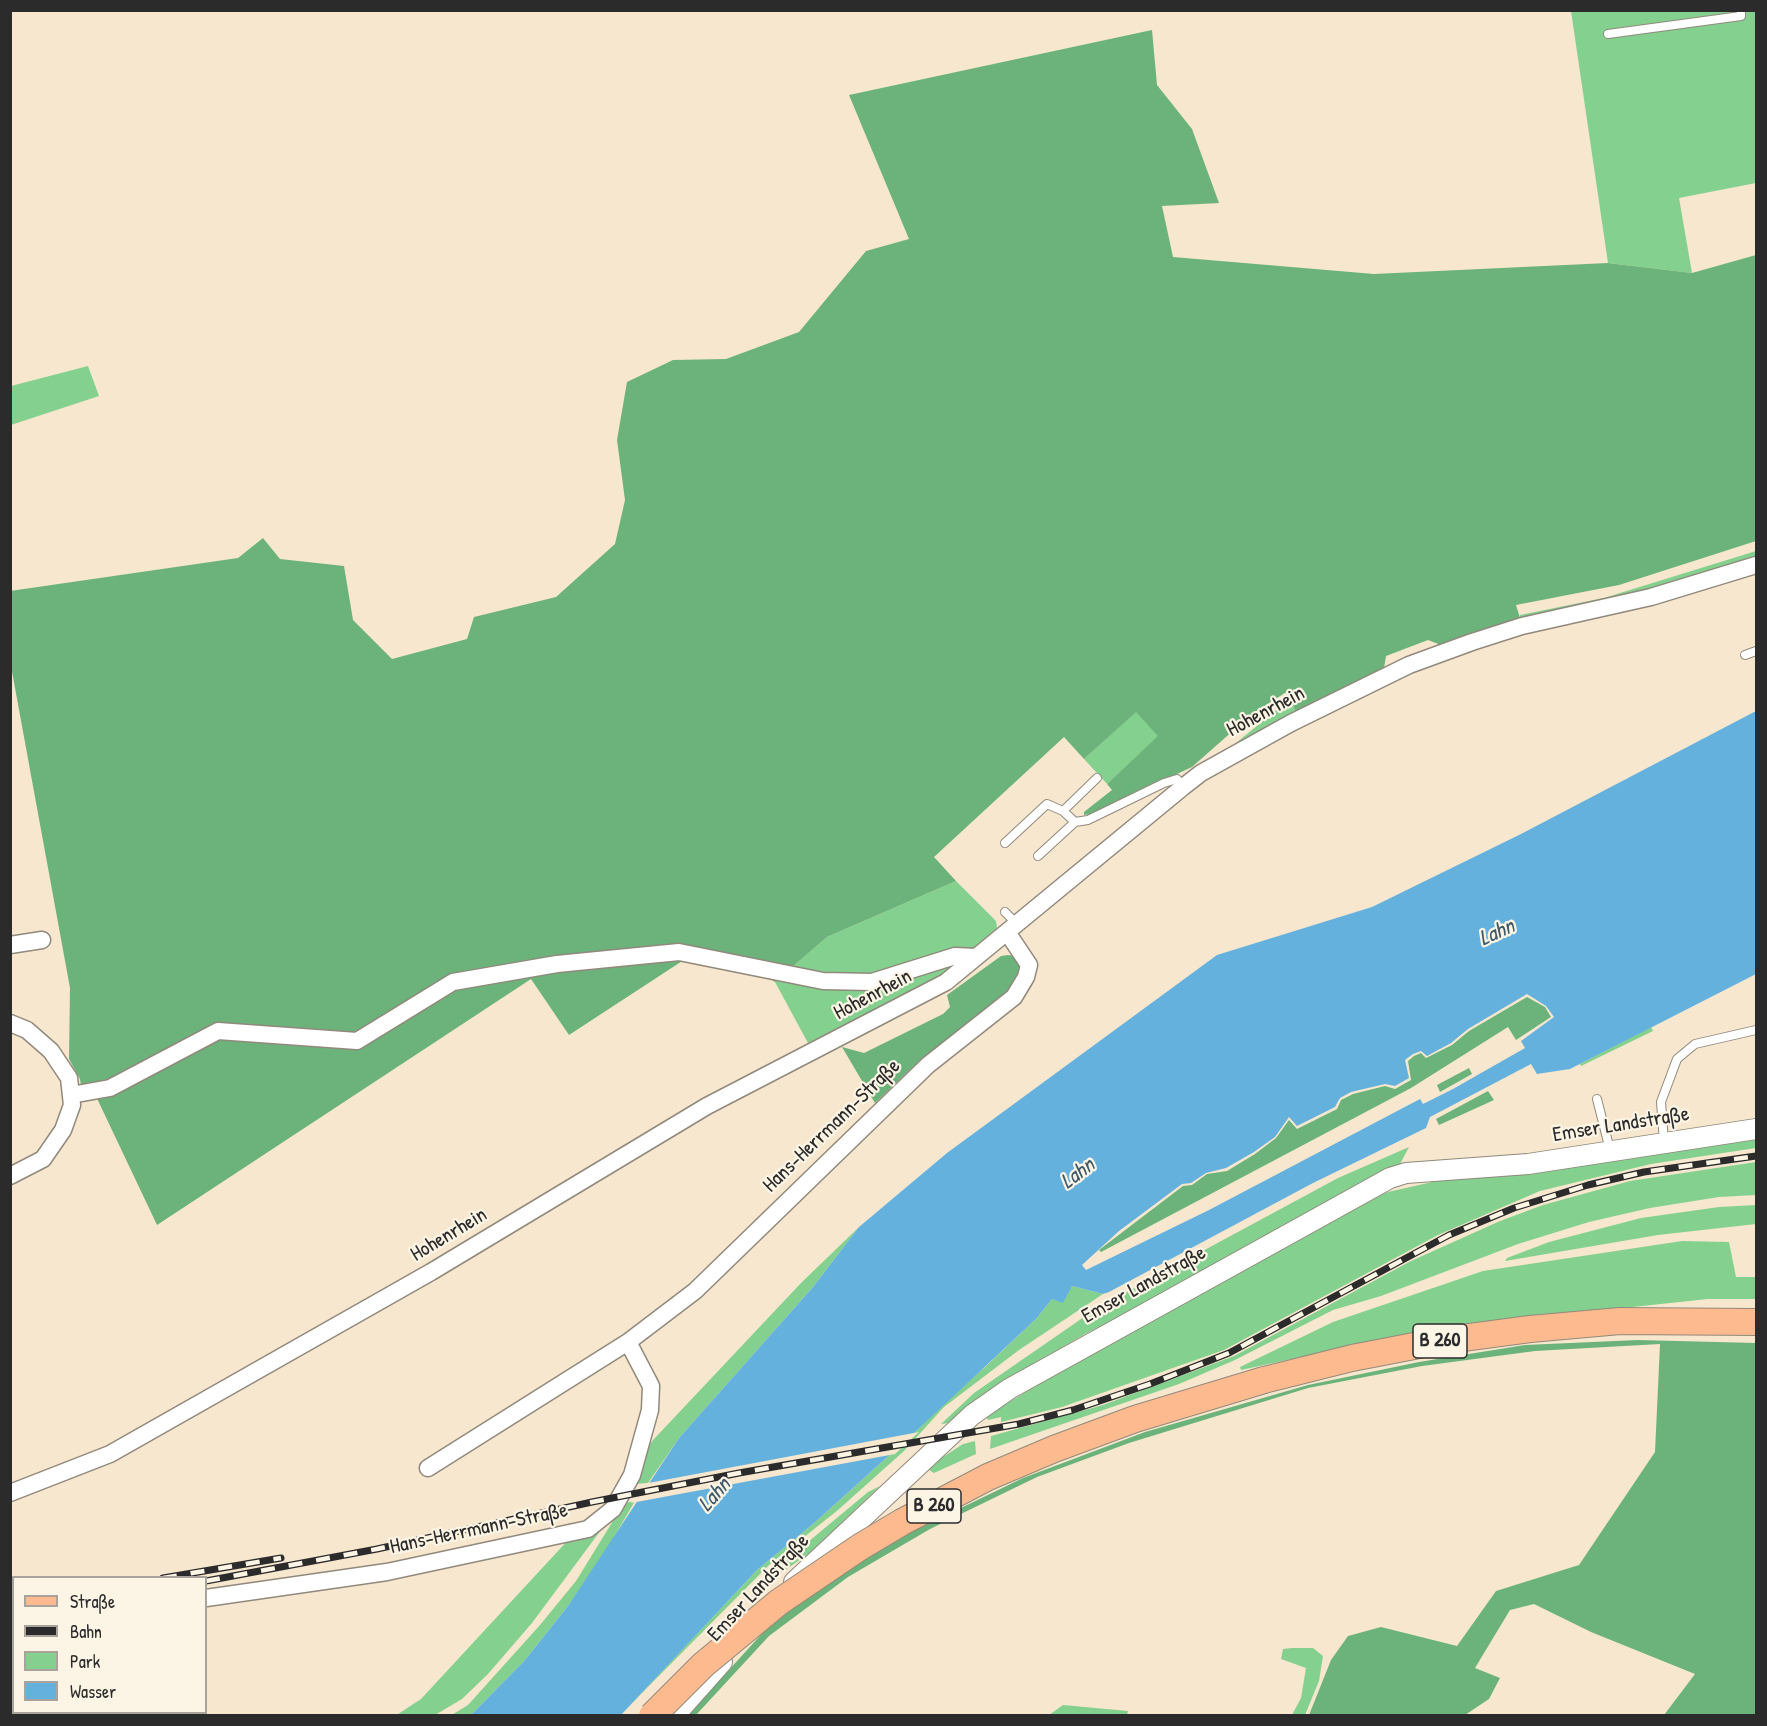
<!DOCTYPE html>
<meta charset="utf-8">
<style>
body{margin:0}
#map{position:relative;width:1767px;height:1726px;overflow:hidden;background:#f7e7ce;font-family:"Patrick Hand",sans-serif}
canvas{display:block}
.frame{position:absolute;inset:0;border:12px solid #2b2b2b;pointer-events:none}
.legend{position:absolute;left:12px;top:1576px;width:195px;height:138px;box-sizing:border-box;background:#fcf5e5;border:2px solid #a8a49b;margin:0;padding:8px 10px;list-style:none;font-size:18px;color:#2b2b2b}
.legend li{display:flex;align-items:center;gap:12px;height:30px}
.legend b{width:30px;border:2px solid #a8a49b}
</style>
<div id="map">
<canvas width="1767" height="1726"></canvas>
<div class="frame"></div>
<ul class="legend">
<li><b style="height:8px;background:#fcba8e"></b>Straße</li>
<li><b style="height:8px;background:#2b2b2b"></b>Bahn</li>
<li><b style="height:16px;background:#84d18f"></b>Park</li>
<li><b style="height:16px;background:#65b1de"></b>Wasser</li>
</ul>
</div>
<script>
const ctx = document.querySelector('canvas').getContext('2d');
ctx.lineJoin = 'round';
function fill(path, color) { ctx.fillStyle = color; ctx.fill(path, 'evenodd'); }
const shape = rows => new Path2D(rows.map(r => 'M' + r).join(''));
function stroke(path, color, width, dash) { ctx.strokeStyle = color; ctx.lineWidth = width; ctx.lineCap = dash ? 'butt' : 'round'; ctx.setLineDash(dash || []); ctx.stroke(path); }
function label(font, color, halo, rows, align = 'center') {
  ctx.font = font + ' "Patrick Hand",sans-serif'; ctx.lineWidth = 4.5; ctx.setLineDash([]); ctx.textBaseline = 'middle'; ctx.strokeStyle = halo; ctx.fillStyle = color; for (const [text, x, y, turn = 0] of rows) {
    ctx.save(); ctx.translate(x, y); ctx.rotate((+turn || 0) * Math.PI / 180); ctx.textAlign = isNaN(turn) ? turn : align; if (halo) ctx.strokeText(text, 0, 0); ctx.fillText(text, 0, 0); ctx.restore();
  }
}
fill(shape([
 [1571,11,1756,11,1756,183,1679,198,1692,273,1608,263],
 [88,366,99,396,11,425,11,386],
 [1756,551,1756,558,1707,574,1620,597,1520,618,1520,615,1604,598],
 [1291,698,1295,711,1218,756,1236,743],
 [1136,711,1159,736,1107,784,1084,759],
 [956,881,996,921,997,928,936,980,808,1043,775,982,827,937],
 [1651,1027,1653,1031,1581,1066,1580,1064],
 [1756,1138,1756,1148,1651,1164,1540,1191,1438,1235,1224,1350,1062,1407,1001,1422,1001,1417,988,1420,986,1416,1077,1361,1360,1203,1388,1192,1441,1180],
 [1409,1147,1399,1166,1345,1191,1129,1313,1087,1333,1001,1383,973,1402,949,1423,941,1424,974,1393,1097,1308,1338,1178],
 [1756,1162,1756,1195,1719,1197,1650,1208,1589,1222,1518,1244,1381,1296,1333,1310,1235,1360,1179,1384,990,1449,991,1436,1103,1405,1234,1356,1411,1261,1500,1221,1543,1205,1630,1181],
 [1756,1205,1756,1224,1658,1235,1505,1261,1507,1258,1549,1242,1641,1218,1719,1207],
 [859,1227,813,1287,679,1438,648,1483,635,1484,645,1450,654,1439,801,1283],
 [1682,1241,1729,1242,1736,1277,1756,1277,1756,1299,1708,1299,1501,1321,1411,1333,1241,1370,1240,1367,1333,1322,1483,1271],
 [1072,1286,1103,1294,1019,1350,944,1407,904,1451,838,1510,769,1565,630,1705,757,1570,813,1524,914,1433,957,1391,984,1368,1036,1319,1052,1299],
 [975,1441,976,1454,934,1473,926,1468,963,1444],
 [880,1486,812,1551,777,1576,775,1572,778,1567,868,1492],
 [635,1501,600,1561,568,1606,525,1660,471,1715,450,1716,468,1705,540,1625,576,1581,624,1503],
 [604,1526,532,1623,488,1674,462,1699,435,1715,395,1716,421,1699,570,1538],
 [1292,1648,1313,1648,1323,1656,1319,1681,1305,1715,1292,1715,1301,1698,1306,1668,1281,1659,1283,1649],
 [1063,1705,1128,1711,1127,1715,1049,1715]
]), '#84d18f');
fill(shape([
 [1152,30,1157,85,1192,129,1219,203,1162,206,1173,257,1374,274,1608,263,1692,273,1756,255,1756,541,1619,585,1516,605,1520,618,1441,645,1428,640,1386,656,1384,668,1296,713,1288,691,1252,714,1192,767,1091,814,1084,815,1084,812,1112,790,1107,784,1158,736,1136,712,1084,759,1064,737,934,857,956,881,827,937,775,982,739,959,696,952,569,1035,531,979,157,1225,93,1090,82,1092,80,1079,69,1059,70,988,11,666,10,591,238,558,263,538,280,559,344,566,353,620,392,659,467,639,474,617,556,597,615,544,625,500,617,440,627,382,673,360,726,359,799,332,866,251,909,239,849,95],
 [1008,955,1015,956,1021,966,1021,972,1000,1000,921,1059,875,1103,842,1047,864,1053,943,1014,950,1007,947,995,1001,956],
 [1527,997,1545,1007,1551,1017,1516,1040,1508,1027,1411,1088,1101,1252,1099,1250,1183,1186,1192,1185,1207,1174,1227,1171,1255,1154,1276,1138,1289,1120,1297,1129,1337,1109,1341,1100,1353,1094,1385,1086,1395,1089,1411,1080,1408,1061,1414,1056,1421,1053,1426,1058,1452,1045,1469,1031],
 [1469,1068,1472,1074,1440,1092,1437,1085],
 [1488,1091,1494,1100,1439,1125,1436,1119],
 [1638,1340,1756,1343,1756,1715,1664,1715,1695,1674,1591,1632,1534,1604,1510,1610,1475,1668,1500,1678,1489,1699,1465,1715,1309,1715,1331,1660,1348,1636,1381,1627,1457,1646,1496,1591,1579,1565,1655,1452,1660,1344,1535,1351,1422,1366,1308,1388,1129,1443,1037,1477,930,1529,848,1577,769,1636,696,1715,687,1716,768,1627,835,1577,911,1532,1023,1478,1145,1432,1308,1385,1419,1362,1525,1345]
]), '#6bb37a');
fill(shape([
 [1756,711,1756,974,1570,1069,1537,1074,1531,1064,1430,1117,1426,1128,1313,1183,1109,1292,1103,1294,1072,1286,1063,1303,1052,1299,1036,1319,914,1433,813,1524,757,1570,621,1715,471,1715,525,1660,568,1606,679,1438,813,1287,859,1227,947,1153,1217,955,1372,907,1521,834],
 [1527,994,1546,1006,1554,1017,1521,1041,1525,1048,1453,1089,1423,1104,1420,1099,1209,1210,1086,1270,1082,1265,1119,1231,1182,1184,1191,1183,1206,1173,1226,1168,1254,1152,1275,1137,1289,1117,1297,1126,1335,1107,1340,1098,1351,1092,1385,1084,1395,1086,1409,1078,1405,1060,1413,1054,1421,1051,1427,1056,1451,1043,1468,1029]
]), '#65b1de');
fill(shape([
 [919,1432,895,1454,631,1503,643,1484]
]), '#f7e7ce');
const service = shape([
 [1608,34,1741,16,1741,10],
 [1745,655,1756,651],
 [1063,811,1097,778],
 [1005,843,1047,804,1063,811,1075,822,1088,820,1164,783,1177,779,1183,787],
 [1038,856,1075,822],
 [1005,912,1017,924],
 [1597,1099,1610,1150],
 [1664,1142,1661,1102,1677,1059,1695,1044,1756,1030]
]);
const minor = shape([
 [10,945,42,940],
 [10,1023,27,1030,51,1051,69,1078,72,1105,63,1130,43,1159,10,1176],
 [71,1095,110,1088,218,1031,357,1041,453,982,557,964,679,952,823,981,872,982,955,956,976,957],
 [428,1468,628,1342],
 [10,1493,110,1454,431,1272,707,1106,946,982,1183,787,1201,773,1291,723,1409,665,1472,642,1522,626,1651,597,1756,565],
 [206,1598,387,1572,588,1529,613,1509,632,1475,650,1410,651,1386,628,1342,695,1291,928,1065,1014,997,1026,977,1029,965,1007,932],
 [10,1642,14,1642]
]);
const tertiary = shape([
 [794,1582,972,1415,1009,1389,1390,1178,1406,1173,1528,1164,1756,1129],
 [674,1716,722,1662]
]);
const primary = shape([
 [1264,1380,1352,1358,1440,1341,1530,1329,1620,1321,1756,1322]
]);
stroke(service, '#91897c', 10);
stroke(minor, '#91897c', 19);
stroke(tertiary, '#91897c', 22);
stroke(primary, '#91897c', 28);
stroke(service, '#fff', 8);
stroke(minor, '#fff', 16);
stroke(tertiary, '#fff', 20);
stroke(primary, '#fcba8e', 26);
const rail = shape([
 [163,1578,281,1558],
 [206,1581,377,1549,592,1502,739,1473,1019,1424,1073,1410,1150,1384,1229,1353,1449,1235,1514,1208,1588,1185,1644,1172,1756,1156],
 [10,1606,14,1606],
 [10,1617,14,1616]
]);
stroke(rail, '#2b2b2b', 7);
stroke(rail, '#fcf5e5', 4.5, [14]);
const primaryBridge = shape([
 [652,1716,703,1665,779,1602,860,1547,902,1522,988,1477,1054,1449,1135,1419,1264,1380]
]);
stroke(primaryBridge, '#91897c', 28, []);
stroke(primaryBridge, '#fcba8e', 26);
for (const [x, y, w] of [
 [1440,1341,54],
 [934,1506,54]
]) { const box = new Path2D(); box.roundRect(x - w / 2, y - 17, w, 34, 4.5); ctx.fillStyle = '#fcf5e5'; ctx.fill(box); stroke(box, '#2b2b2b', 1.5); }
label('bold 20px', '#2b2b2b', null, [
 ["B 260",1440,1341],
 ["B 260",934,1506]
]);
label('21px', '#2b2b2b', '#fcf5e5', [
 ["Hohenrhein",1266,712,-28],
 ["Hohenrhein",873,995,-28],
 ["Emser Landstraße",1621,1125,-9],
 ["Hans-Herrmann-Straße",832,1126,-44],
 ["Hohenrhein",449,1235,-31],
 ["Emser Landstraße",1144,1285,-29],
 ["Hans-Herrmann-Straße",479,1529,-12],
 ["Emser Landstraße",759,1588,-47]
]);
label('italic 22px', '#3f5a6a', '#fcf5e5', [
 ["Lahn",1497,933,-24],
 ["Lahn",1078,1174,-37],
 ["Lahn",715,1495,-49]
]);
</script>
